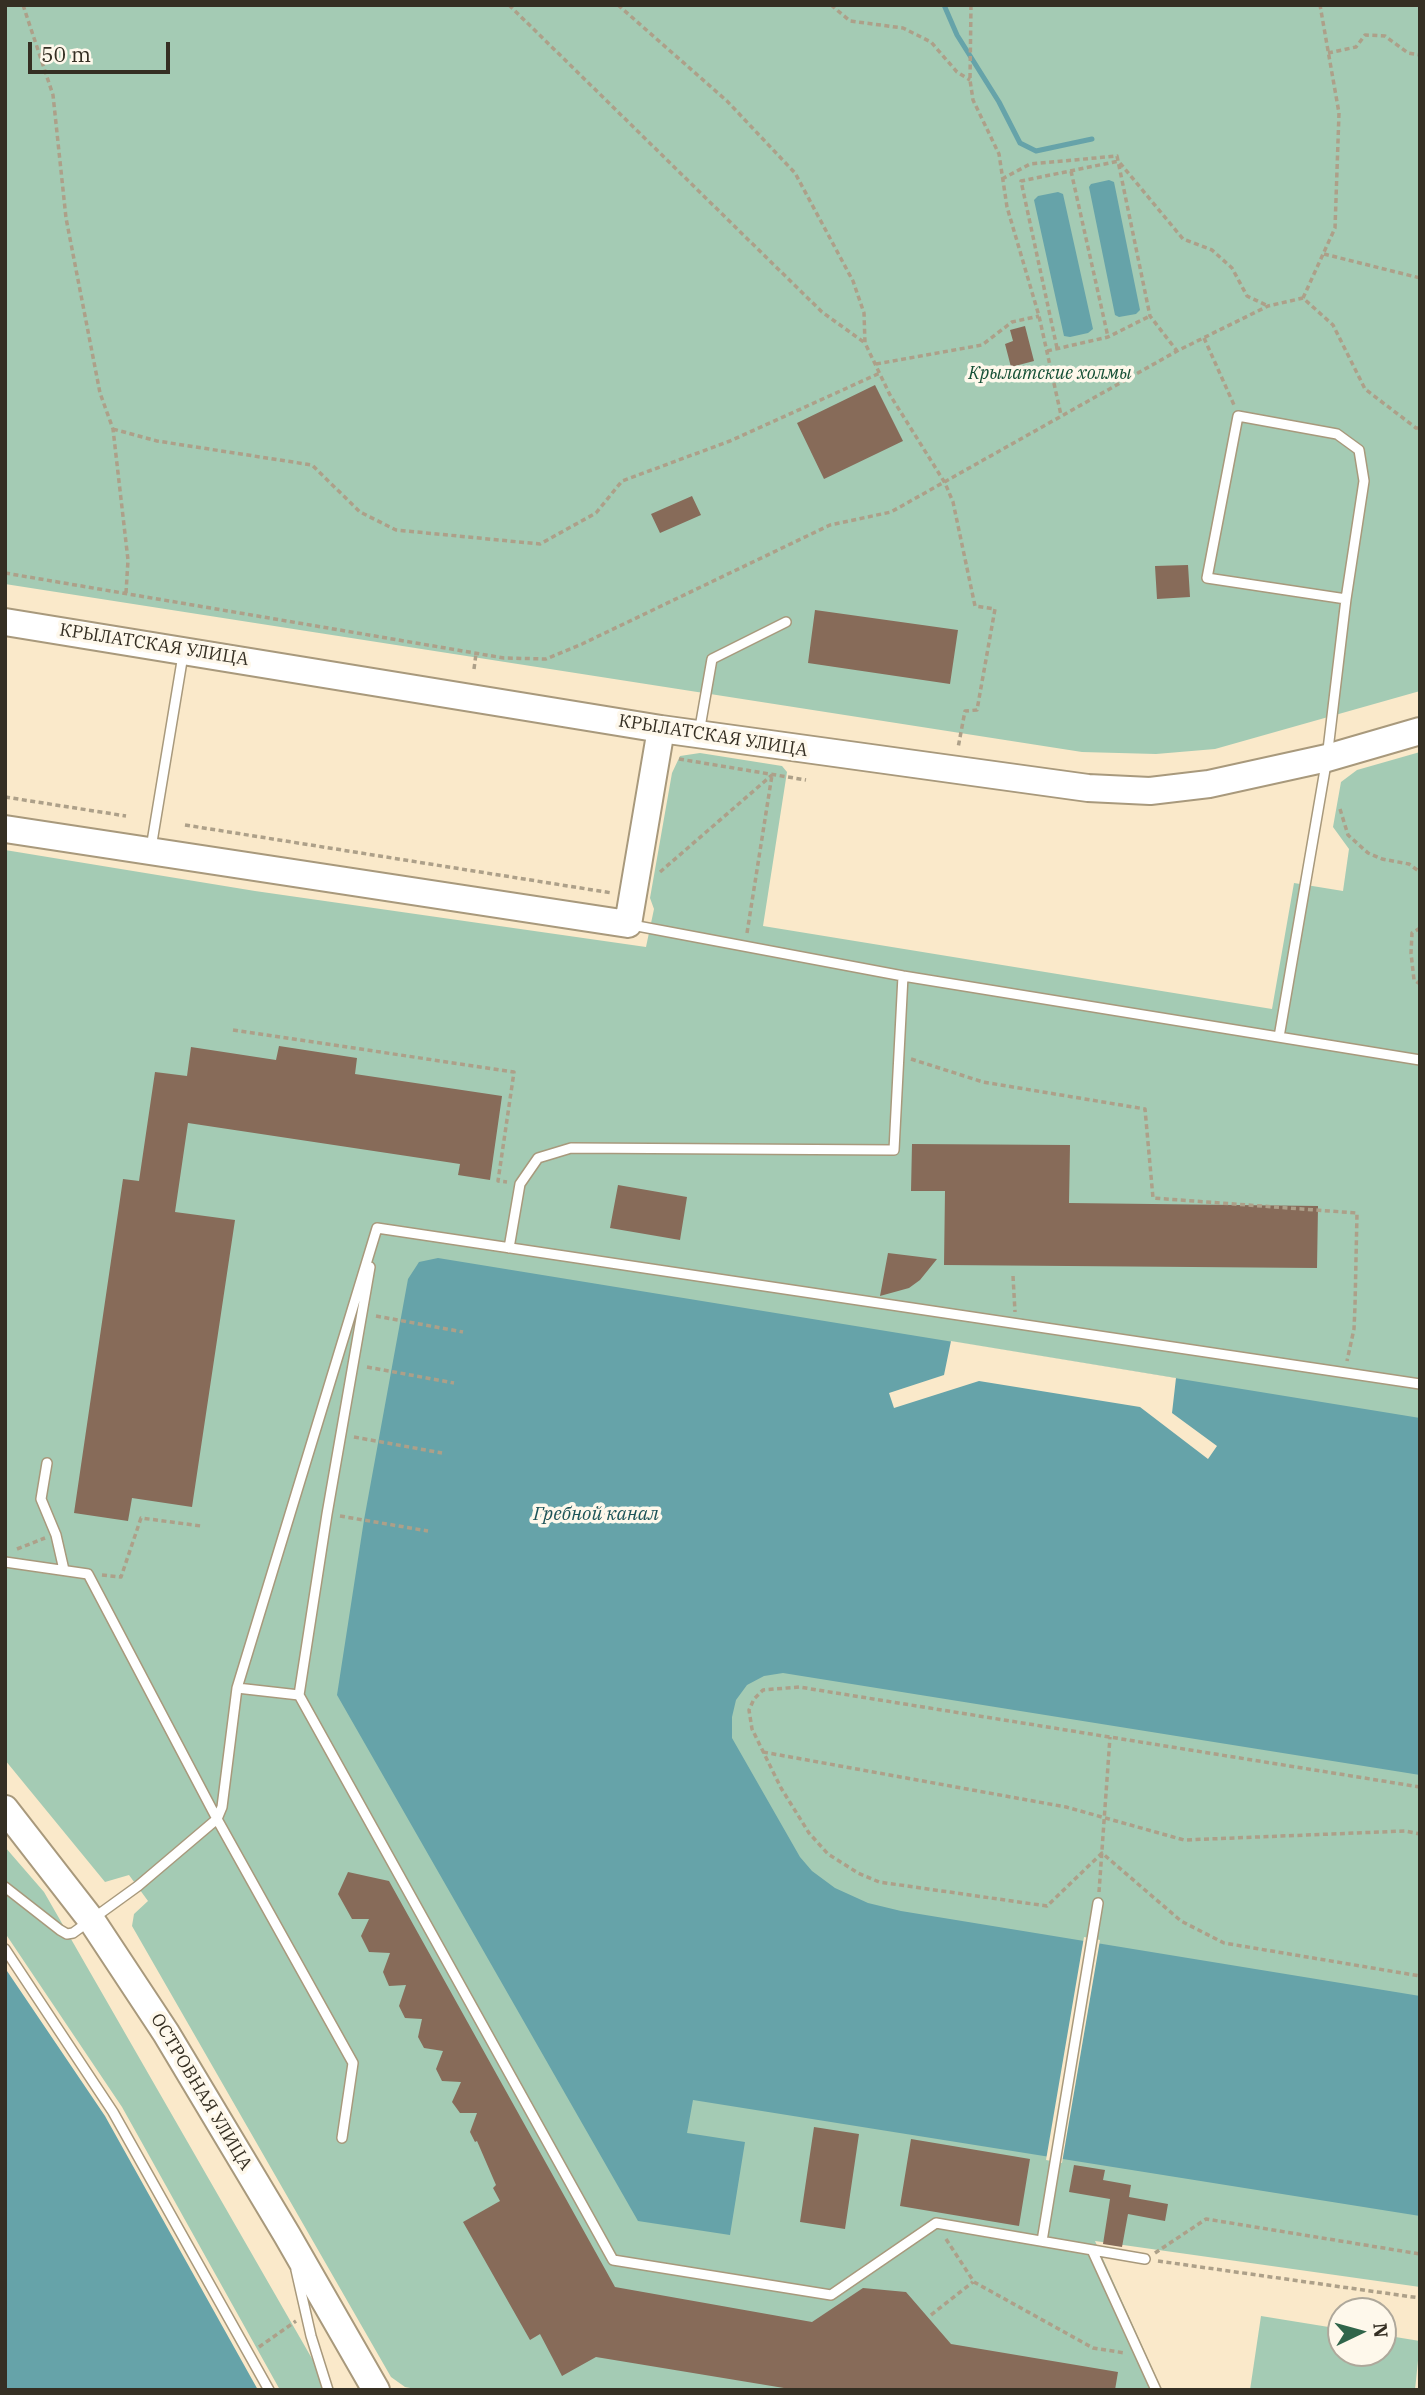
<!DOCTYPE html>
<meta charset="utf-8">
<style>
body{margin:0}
#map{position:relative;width:1425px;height:2395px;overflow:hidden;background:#fae9ca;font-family:"IBM Plex Serif",serif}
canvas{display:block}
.frame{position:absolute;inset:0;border:7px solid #352f23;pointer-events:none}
.north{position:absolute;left:1327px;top:2297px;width:70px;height:70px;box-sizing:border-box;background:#fef8eb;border:2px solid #aea89b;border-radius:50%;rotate:85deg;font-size:19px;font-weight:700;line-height:28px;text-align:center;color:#352f23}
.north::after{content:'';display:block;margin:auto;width:24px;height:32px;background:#30654a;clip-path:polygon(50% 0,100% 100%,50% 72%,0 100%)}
.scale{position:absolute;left:28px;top:42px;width:142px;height:32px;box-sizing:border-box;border:4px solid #352f23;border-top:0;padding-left:9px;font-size:21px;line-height:24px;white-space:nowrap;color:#352f23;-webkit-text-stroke:5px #fef8eb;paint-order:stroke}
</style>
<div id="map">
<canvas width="1425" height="2395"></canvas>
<div class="frame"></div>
<div class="north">N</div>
<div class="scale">50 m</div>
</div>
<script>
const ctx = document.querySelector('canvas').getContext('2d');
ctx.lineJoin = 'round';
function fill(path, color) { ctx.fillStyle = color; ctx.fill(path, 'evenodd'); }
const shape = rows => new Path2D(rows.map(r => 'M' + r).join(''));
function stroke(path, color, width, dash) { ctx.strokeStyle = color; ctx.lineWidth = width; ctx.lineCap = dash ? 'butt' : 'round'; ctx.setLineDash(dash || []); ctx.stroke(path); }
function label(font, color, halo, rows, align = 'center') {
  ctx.font = font + ' "IBM Plex Serif",serif'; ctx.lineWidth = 7; ctx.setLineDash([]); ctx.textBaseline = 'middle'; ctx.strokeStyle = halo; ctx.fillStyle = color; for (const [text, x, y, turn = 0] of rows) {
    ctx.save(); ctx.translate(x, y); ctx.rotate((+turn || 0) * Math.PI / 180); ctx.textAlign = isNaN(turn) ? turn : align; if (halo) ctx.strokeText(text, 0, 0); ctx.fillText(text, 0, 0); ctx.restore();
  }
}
fill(shape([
 [5,5,1420,5,1420,691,1215,749,1156,754,1082,752,5,584],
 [1420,752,1420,2287,1095,2241,1162,2390,421,2390,405,2387,391,2377,132,1926,134,1914,148,1901,129,1875,105,1882,5,1760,5,850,255,891,646,947,654,909,650,898,672,773,680,756,700,753,782,766,787,772,763,926,1272,1009,1294,883,1343,891,1349,849,1333,827,1341,782,1357,770],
 [5,1847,44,1892,330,2390,280,2390,122,2107,5,1933],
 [1261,2316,1341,2329,1341,2353,1383,2353,1383,2335,1420,2341,1415,2390,1250,2390]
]), '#a4cbb4');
fill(shape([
 [1109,180,1114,182,1140,310,1136,314,1119,317,1115,315,1089,187,1091,184],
 [1058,192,1063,194,1093,329,1088,333,1070,337,1064,336,1034,200,1038,196],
 [438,1258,1420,1418,1420,1775,783,1673,764,1676,747,1685,736,1700,732,1717,732,1738,800,1857,812,1871,835,1888,868,1903,901,1911,1420,1996,1420,2216,693,2100,687,2133,745,2142,730,2235,638,2221,337,1695,364,1520,408,1279,419,1262],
 [5,1968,105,2116,258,2390,5,2390]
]), '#66a3a9');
fill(shape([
 [951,1341,1176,1378,1172,1413,1217,1446,1208,1459,1140,1407,979,1381,894,1408,889,1393,944,1375],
 [1084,1937,1100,1940,1062,2163,1046,2160]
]), '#fae9ca');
stroke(shape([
 [944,5,957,35,999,102,1020,143,1036,151,1092,139]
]), '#66a3a9', 5);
fill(shape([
 [1025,326,1034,361,1011,367,1005,344,1013,341,1010,330],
 [875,385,903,441,824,479,797,423],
 [692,496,701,515,660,533,651,514],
 [1188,565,1190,597,1157,599,1155,566],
 [815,610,958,630,950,684,808,663],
 [279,1046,357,1058,355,1074,502,1096,490,1180,458,1175,460,1164,188,1123,175,1212,235,1220,192,1507,132,1498,128,1521,74,1513,123,1179,139,1181,155,1072,187,1076,191,1047,276,1060],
 [912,1144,1070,1145,1069,1203,1318,1206,1317,1268,944,1265,945,1191,911,1191],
 [618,1185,687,1197,680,1240,610,1228],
 [888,1253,937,1259,920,1280,909,1288,880,1296],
 [348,1872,389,1881,615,2287,812,2322,863,2288,906,2292,951,2344,1118,2372,1115,2390,796,2390,596,2357,562,2376,540,2334,530,2340,463,2222,500,2201,493,2188,496,2185,477,2141,475,2142,470,2132,477,2113,460,2113,452,2102,461,2082,442,2081,436,2069,443,2051,424,2048,418,2037,422,2019,405,2018,399,2006,406,1985,389,1986,383,1972,390,1953,369,1952,361,1936,369,1919,352,1919,338,1894],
 [814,2127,859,2134,845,2229,800,2222],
 [911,2139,1030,2159,1019,2226,900,2206],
 [1074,2165,1105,2170,1103,2180,1131,2185,1129,2197,1168,2204,1165,2221,1128,2214,1122,2247,1103,2244,1110,2199,1069,2192]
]), '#876b59');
const lane = shape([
 [699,733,712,659,786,622],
 [151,848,183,655],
 [632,925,903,976,1420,1060],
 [1279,1037,1327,758,1346,599,1207,578,1238,416,1337,434,1359,450,1364,481,1346,599],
 [377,1228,1420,1384],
 [509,1248,520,1184,538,1158,571,1148,894,1150,903,976],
 [47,1463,41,1499,56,1535,64,1570],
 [5,1562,88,1574,217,1819,353,2063,342,2138],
 [237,1688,299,1695,327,1514,370,1267],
 [299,1695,613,2260,831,2295,936,2223,1145,2259],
 [5,1887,60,1930,67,1934,73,1933,138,1886,217,1819,222,1807,237,1688,377,1228],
 [5,1949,113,2112,269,2390],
 [1042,2241,1098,1903],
 [1092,2250,1156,2390],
 [296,2270,311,2336,328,2390]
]);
const secondary = shape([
 [5,622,661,729,1088,788,1150,791,1209,784,1327,758,1420,731],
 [5,829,628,924,661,729],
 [5,1809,92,1921,166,2033,287,2235,376,2390]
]);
stroke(lane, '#a8997c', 12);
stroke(secondary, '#a8997c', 30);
stroke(shape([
 [23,5,53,95,66,218,100,393,113,429,128,560,126,593],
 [509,5,822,312,865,343],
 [618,5,727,101,795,173,853,281,864,313,865,343,890,395,945,483,953,502,975,606,995,609,977,710,965,711,958,748],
 [831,5,850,21,903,28,931,42,957,72,970,80],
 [971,5,970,80,973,100,999,154,1007,207,1039,316,1061,415],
 [1328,53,1356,47,1365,35,1385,36,1408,53,1420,55],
 [1120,163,1183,239,1212,250,1232,268,1247,296,1268,306],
 [1071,171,1108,337],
 [1002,179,1030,164,1117,156,1150,316,1177,351],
 [1324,254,1420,278],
 [1303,298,1335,228,1339,113,1320,5],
 [1204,338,1234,405],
 [1057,348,1021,181,1119,161],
 [1047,351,1108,337,1150,316],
 [876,364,982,345,1012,322,1039,316],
 [113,429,157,441,312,465,360,512,396,530,540,544,596,513,622,481,730,441,880,373],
 [5,573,504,658,546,659,582,644,830,525,891,512,1177,351,1268,306,1303,298,1333,325,1365,389,1416,428,1420,428],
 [474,669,476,654],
 [679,759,806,780],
 [5,797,126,816],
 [1340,809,1348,835,1368,853,1382,859,1409,864,1420,872],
 [185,825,612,893],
 [660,872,772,775],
 [1420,928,1412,933,1411,953,1414,980,1420,984],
 [747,933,772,775],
 [233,1030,514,1072,498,1181,507,1182],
 [911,1059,983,1082,1145,1109,1153,1198,1357,1213,1355,1306,1354,1329,1347,1361],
 [1013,1276,1015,1312],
 [376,1316,463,1332],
 [367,1367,454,1383],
 [354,1437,442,1453],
 [340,1516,428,1531],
 [17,1549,45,1538],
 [102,1575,121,1577,141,1518,201,1526],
 [763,1752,1066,1807,1184,1840,1405,1831,1420,1834],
 [1420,1787,799,1687,763,1690,754,1699,749,1710,752,1729,781,1788,809,1833,828,1854,858,1873,879,1882,1047,1906,1102,1853,1181,1921,1224,1943,1420,1976],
 [1099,1892,1110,1737],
 [946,2239,974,2282,1093,2348,1125,2353],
 [1155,2253,1206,2219,1420,2254],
 [1158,2261,1420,2298],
 [931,2315,973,2282],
 [259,2347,296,2321]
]), '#ada089', 3.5, [5, 3.5]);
stroke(lane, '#fff', 9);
stroke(secondary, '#fff', 26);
label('italic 18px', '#165036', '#fef8eb', [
 ["Крылатские холмы",1050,374]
]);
label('18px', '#352f23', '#fef8eb', [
 ["КРЫЛАТСКАЯ УЛИЦА",154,645,9],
 ["КРЫЛАТСКАЯ УЛИЦА",713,736,9],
 ["ОСТРОВНАЯ УЛИЦА",201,2092,59]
]);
label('italic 19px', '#1d5358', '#fef8eb', [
 ["Гребной канал",596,1515]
]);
</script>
